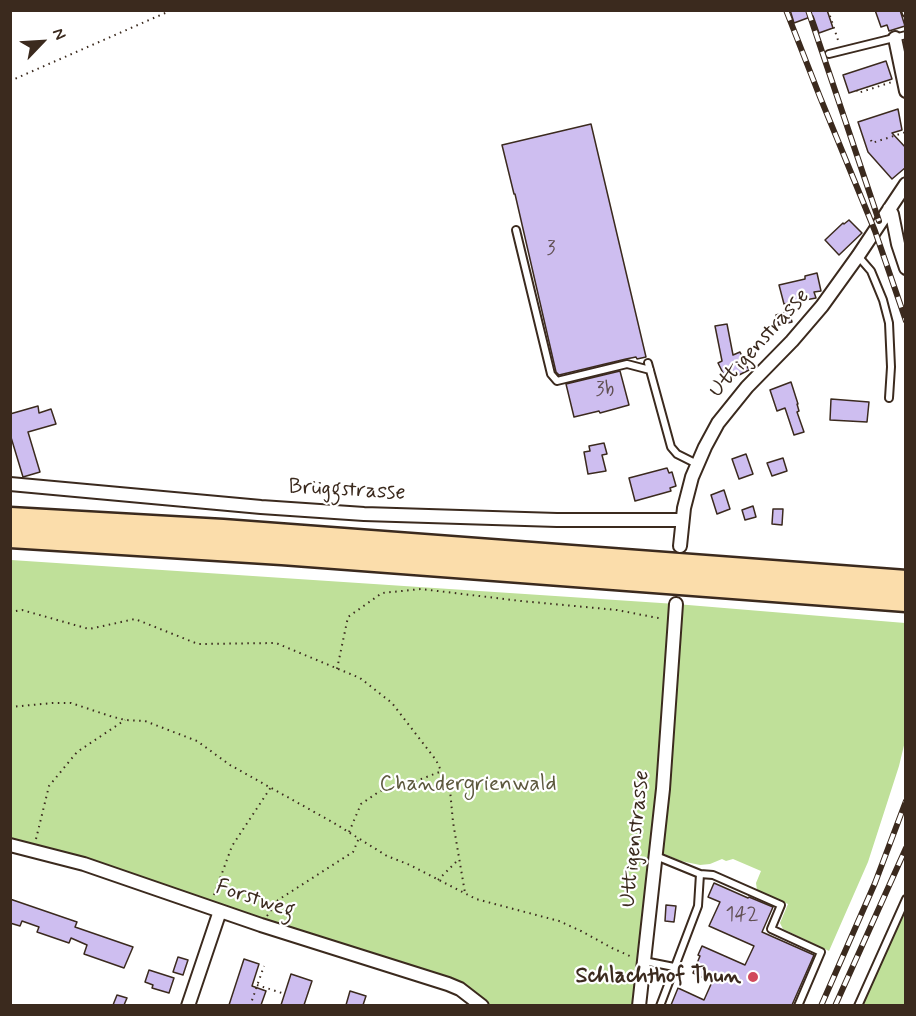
<!DOCTYPE html>
<meta charset="utf-8">
<style>
body{margin:0}
#map{position:relative;width:916px;height:1016px;overflow:hidden;background:#fff;font-family:Mynerve,sans-serif}
canvas{display:block}
.frame{position:absolute;inset:0;border:12px solid #3b2a1e;pointer-events:none}
.north{position:absolute;left:12px;top:12px;width:60px;height:60px;-webkit-text-stroke:4px #fff;paint-order:stroke;rotate:65deg;font-size:16px;font-weight:700;line-height:24px;text-align:center;color:#3b2a1e}
.north::after{content:'';display:block;margin:auto;width:21px;height:27px;background:#3b2a1e;clip-path:polygon(50% 0,100% 100%,50% 72%,0 100%)}
</style>
<div id="map">
<canvas width="916" height="1016"></canvas>
<div class="frame"></div>
<div class="north">N</div>
</div>
<script>
const ctx = document.querySelector('canvas').getContext('2d');
ctx.lineJoin = 'round';
function fill(path, color) { ctx.fillStyle = color; ctx.fill(path, 'evenodd'); }
const shape = rows => new Path2D(rows.map(r => 'M' + r).join(''));
function stroke(path, color, width, dash) { ctx.strokeStyle = color; ctx.lineWidth = width; ctx.lineCap = dash ? 'butt' : 'round'; ctx.setLineDash(dash || []); ctx.stroke(path); }
function label(font, color, halo, rows, align = 'center') {
  ctx.font = font + ' Mynerve,sans-serif'; ctx.lineWidth = 4.5; ctx.setLineDash([]); ctx.textBaseline = 'middle'; ctx.strokeStyle = halo; ctx.fillStyle = color; for (const [text, x, y, turn = 0] of rows) {
    ctx.save(); ctx.translate(x, y); ctx.rotate((+turn || 0) * Math.PI / 180); ctx.textAlign = isNaN(turn) ? turn : align; if (halo) ctx.strokeText(text, 0, 0); ctx.fillText(text, 0, 0); ctx.restore();
  }
}
fill(shape([
 [11,560,676,604,905,623,906,737,899,766,868,862,829,951,783,929,780,923,788,904,757,890,756,883,761,871,733,859,726,861,722,859,710,864,700,865,681,861,657,851,639,1005,482,1005,460,989,11,845],
 [905,899,905,1005,858,1005]
]), '#bfe099');
const building = shape([
 [790,10,827,10,833,28,819,33,813,16,794,23,790,10],
 [875,10,900,10,905,26,889,31,887,25,881,27,875,10],
 [886,61,892,79,849,93,843,75,886,61],
 [898,109,902,130,892,133,906,148,906,167,892,179,868,152,858,122,898,109],
 [591,124,646,357,637,359,636,357,626,359,559,375,556,372,515,194,514,194,502,145,591,124],
 [849,220,862,233,839,255,825,240,843,223,844,224,849,220],
 [817,273,821,291,814,292,816,298,784,304,779,285,805,279,805,276,817,273],
 [789,311,792,322,779,325,776,315,789,311],
 [727,324,733,355,740,352,749,370,727,381,718,363,722,361,715,326,727,324],
 [620,371,629,405,600,413,599,411,574,417,566,384,620,371],
 [791,382,798,404,797,404,799,411,797,412,804,432,794,435,785,408,777,411,770,390,791,382],
 [831,399,869,402,867,422,830,420,831,399],
 [38,406,39,413,51,409,56,424,28,432,40,472,23,477,10,434,10,414,38,406],
 [604,443,607,454,602,455,606,471,588,474,584,452,590,451,589,446,604,443],
 [746,454,753,474,739,479,732,459,746,454],
 [783,458,787,471,772,476,767,463,783,458],
 [667,468,669,473,672,472,676,486,670,488,671,491,635,501,629,478,667,468],
 [724,490,730,509,717,514,711,495,724,490],
 [753,506,756,517,745,520,742,510,753,506],
 [773,509,783,509,782,525,772,524,773,509],
 [714,883,748,898,749,897,773,907,762,932,814,955,792,1005,671,1005,678,988,704,1000,712,982,693,973,700,956,698,955,702,946,745,965,754,946,709,926,720,902,708,897,714,883],
 [10,899,77,922,75,927,133,947,124,968,84,954,87,945,71,938,69,943,37,932,39,927,22,921,20,926,10,923,10,899],
 [666,905,676,906,674,922,665,921,666,905],
 [178,957,188,960,183,975,173,972,178,957],
 [244,959,259,964,252,986,266,991,261,1005,229,1005,244,959],
 [149,970,174,978,169,993,152,988,153,985,145,982,149,970],
 [291,974,312,981,304,1005,281,1005,291,974],
 [350,991,366,996,363,1005,346,1005,350,991],
 [117,995,127,998,124,1005,113,1005,117,995]
]);
fill(building, '#cebef0');
stroke(building, '#3b2a1e', 1.5);
const lane = shape([
 [905,10,906,13],
 [829,54,906,35],
 [516,230,551,374,557,381,627,364,650,370],
 [858,256,871,271,876,283,883,300,889,323,891,367,889,398],
 [648,363,671,447,677,454,697,464],
 [656,856,700,874,713,875,781,905,771,929,821,952,798,1006],
 [644,961,674,967],
 [660,1006,698,906,700,874],
 [858,1006,906,899]
]);
const street = shape([
 [895,38,906,91],
 [889,209,892,214,898,244,906,268],
 [10,484,261,507,364,514,557,520,682,520],
 [680,546,684,508,692,477,705,447,718,423,747,387,792,341,822,306,858,256,906,184],
 [10,845,84,864,261,925,448,984,460,989,482,1006],
 [188,1006,220,911],
 [639,1006,663,789,676,604]
]);
const highway = shape([
 [10,519,223,531,906,582],
 [10,536,282,553,906,600]
]);
stroke(lane, '#3b2a1e', 10);
stroke(street, '#3b2a1e', 16);
stroke(highway, '#3b2a1e', 27);
stroke(shape([
 [828,10,839,43],
 [10,81,172,10],
 [857,90,858,93,892,82],
 [871,140,872,143,906,132],
 [10,612,22,610,89,629,135,619,198,644,276,643,360,678,392,703,436,760,450,790,453,822,465,893],
 [337,669,348,617,382,593,421,589,521,601,617,610,663,619],
 [10,707,53,703,71,703,110,716,125,720,145,721,197,741,230,765,334,823,387,856,410,865,476,899,559,921,581,931,612,948,632,957],
 [349,832,361,804,380,791,406,785,442,771],
 [36,839,49,786,77,752,125,720],
 [438,880,458,860],
 [214,895,232,846,271,787],
 [267,916,278,900,353,852,359,838],
 [257,985,285,994],
 [250,1006,264,966]
]), '#3b2a1e', 2, [1.5, 4.5]);
stroke(lane, '#fff', 6);
stroke(street, '#fff', 12);
stroke(highway, '#fbddab', 22);
const rail = shape([
 [786,10,820,97,875,231,906,321],
 [808,10,879,221],
 [821,1006,875,883,906,801],
 [835,1006,906,848]
]);
stroke(rail, '#3b2a1e', 6);
stroke(rail, '#fff', 4, [11]);
for (const [x, y, r, color] of [
 [753,977,6,"#d1495b"]
]) { const dot = new Path2D(); dot.arc(x, y, r, 0, 2 * Math.PI); ctx.fillStyle = color; ctx.fill(dot); stroke(dot, '#fff', 2); }
label('20px', '#604f52', null, [
 ["3",551,250],
 ["3b",605,391],
 ["142",742,916]
]);
label('22px', '#3b2a1e', '#fff', [
 ["Uttigenstrasse",760,344,-48],
 ["Brüggstrasse",347,491,3],
 ["Uttigenstrasse",636,839,-84],
 ["Forstweg",255,900,18]
]);
label('22px', '#5c583d', '#fff', [
 ["Chandergrienwald",468,785]
]);
label('bold 22px', '#3b2a1e', '#fff', [
 ["Schlachthof Thun",741,977]
], 'right');
</script>
